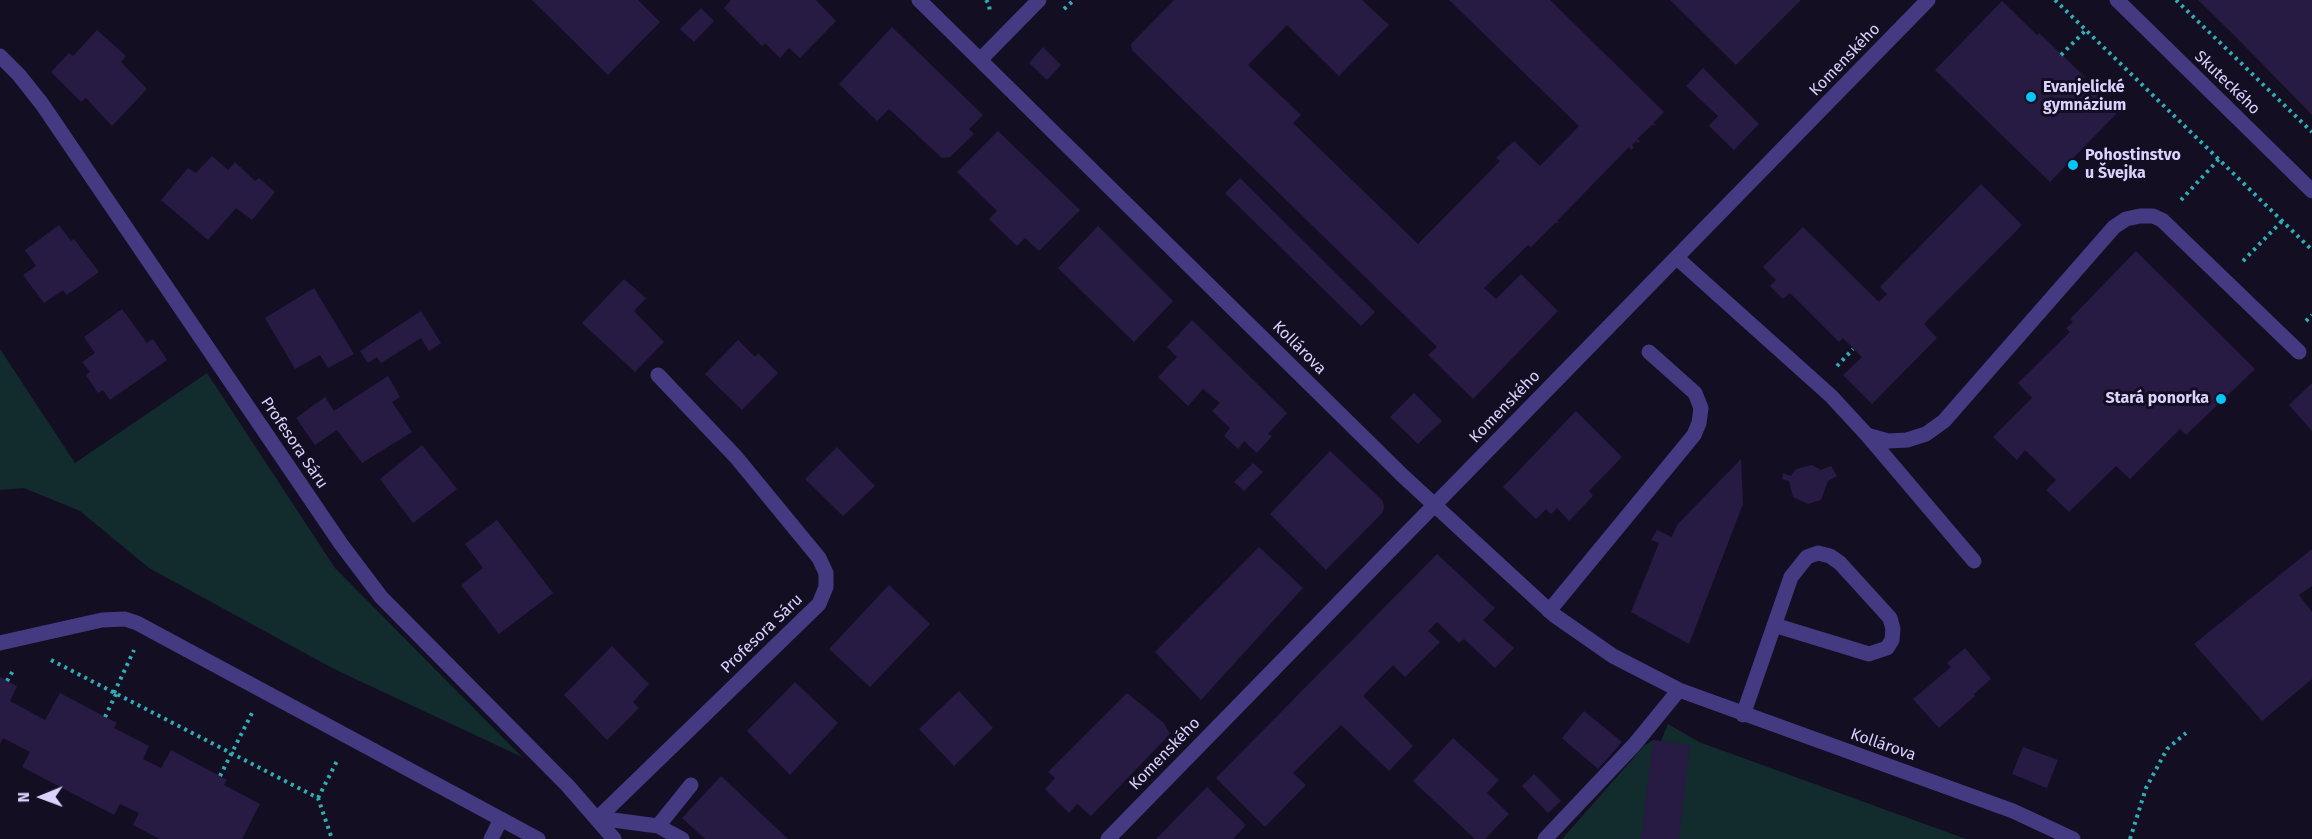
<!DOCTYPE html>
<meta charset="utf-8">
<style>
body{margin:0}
#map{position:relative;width:2312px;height:839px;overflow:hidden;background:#140e23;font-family:"Fira Sans",sans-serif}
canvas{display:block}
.north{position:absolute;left:12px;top:767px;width:60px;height:60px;-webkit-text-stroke:4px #140e23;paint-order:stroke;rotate:269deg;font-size:16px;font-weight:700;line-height:24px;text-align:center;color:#dbd2fe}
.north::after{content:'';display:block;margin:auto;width:21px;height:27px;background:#dbd2fe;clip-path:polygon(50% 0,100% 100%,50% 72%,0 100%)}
</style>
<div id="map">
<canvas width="2312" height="839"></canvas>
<div class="north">N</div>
</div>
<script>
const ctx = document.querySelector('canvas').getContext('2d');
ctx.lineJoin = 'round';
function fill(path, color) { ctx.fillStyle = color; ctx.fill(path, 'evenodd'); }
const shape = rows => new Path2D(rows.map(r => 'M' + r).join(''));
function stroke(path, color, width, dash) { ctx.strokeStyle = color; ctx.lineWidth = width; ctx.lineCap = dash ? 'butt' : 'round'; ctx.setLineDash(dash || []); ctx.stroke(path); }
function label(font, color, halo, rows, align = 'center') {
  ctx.font = font + ' "Fira Sans",sans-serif'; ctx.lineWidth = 6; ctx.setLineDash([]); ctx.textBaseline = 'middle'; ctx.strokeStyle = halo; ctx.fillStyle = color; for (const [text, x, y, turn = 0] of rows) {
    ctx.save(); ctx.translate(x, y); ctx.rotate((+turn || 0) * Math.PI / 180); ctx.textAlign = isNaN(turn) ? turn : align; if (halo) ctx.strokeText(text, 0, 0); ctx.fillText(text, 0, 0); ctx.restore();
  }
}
fill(shape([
 [0,349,75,463,207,373,335,568,522,757,334,669,149,568,80,511,24,488,0,490],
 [1668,724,1699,742,1966,839,1562,839,1644,746,1653,740,1661,741]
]), '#122b2d');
fill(shape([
 [532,0,638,0,660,22,608,75],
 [731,0,816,0,836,21,800,58,789,48,780,58,765,43,762,46,724,8],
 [1174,0,1362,0,1389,25,1339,76,1287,25,1248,65,1301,115,1293,123,1418,244,1500,161,1496,158,1514,141,1540,166,1579,126,1449,0,1550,0,1664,112,1653,123,1656,125,1652,125,1637,139,1640,141,1638,143,1636,141,1632,145,1634,148,1631,150,1629,147,1557,221,1559,223,1555,223,1531,247,1528,245,1484,288,1496,299,1521,274,1558,311,1473,399,1428,355,1437,347,1132,50,1131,44],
 [1670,0,1801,0,1736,65],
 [2198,0,2312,0,2312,115,2235,36],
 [2002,1,2037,35,2039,33,2085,77,2082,80,2116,114,2050,182,1935,70],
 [701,8,714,21,694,42,680,29],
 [892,27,983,115,969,129,974,134,950,157,942,158,889,109,877,121,839,84],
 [97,30,126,56,121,62,147,89,112,126,86,98,81,102,51,72,69,53,73,56],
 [1043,47,1061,65,1047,80,1029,63],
 [1703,68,1759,124,1734,150,1709,126,1718,116,1686,86],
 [998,131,1080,210,1039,251,1025,238,1017,246,989,219,997,211,957,172],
 [212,156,228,170,235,162,255,181,259,178,275,192,252,220,236,208,208,240,161,200,188,168,196,173],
 [1240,178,1375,312,1361,326,1225,193],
 [1981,184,2022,225,1924,324,1937,338,1872,404,1843,375,1862,357,1843,338,1839,342,1790,293,1783,299,1770,286,1776,280,1763,267,1803,227,1879,302,1887,294,1880,287],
 [59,225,71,241,74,239,99,272,67,295,63,290,44,303,23,275,36,266,25,250],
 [1098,226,1173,301,1134,342,1058,268],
 [2136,251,2255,369,2186,435,2180,429,2130,479,2116,466,2069,512,2046,490,2056,480,2025,450,2017,460,1993,437,2032,398,2018,383,2070,332,2066,328,2073,322,2070,319],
 [624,279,646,298,634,311,664,342,635,372,582,323],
 [314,288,354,354,328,368,320,355,295,369,265,318],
 [122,309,147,343,153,339,167,360,110,400,103,390,98,393,86,375,90,372,82,362,95,353,84,337],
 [421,311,441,343,429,351,421,338,381,363,377,357,368,363,360,351],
 [1192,320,1287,413,1268,434,1272,436,1257,453,1244,441,1238,449,1224,436,1230,428,1212,411,1220,403,1203,389,1188,406,1158,377,1177,357,1167,347],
 [738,340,755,357,758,353,778,373,742,410,705,374],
 [388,376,400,397,392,402,412,432,362,463,337,430,315,445,296,418,325,397,334,411],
 [2312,383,2312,431,2289,405],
 [1414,393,1442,421,1418,444,1390,417],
 [1576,411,1622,457,1589,491,1593,496,1569,521,1557,508,1551,514,1546,509,1536,519,1503,487],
 [422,445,457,489,413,523,380,479],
 [837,447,875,486,843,516,805,479],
 [1330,451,1382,500,1384,506,1383,512,1326,570,1270,514],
 [1741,459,1743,504,1689,644,1631,612,1659,543,1651,540,1657,530,1672,537,1677,525],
 [1253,463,1263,472,1244,491,1234,482],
 [1812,465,1821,470,1831,466,1837,476,1828,481,1821,500,1808,504,1793,497,1789,481,1782,479,1783,473,1791,476,1796,469],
 [497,520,553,593,499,634,461,585,483,568,465,544],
 [1259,547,1303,588,1201,700,1155,652],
 [2312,549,2312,586,2299,595,2312,612,2312,679,2262,721,2194,644],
 [1437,554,1495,608,1483,620,1514,648,1495,668,1464,639,1459,643,1437,622,1428,631,1440,642,1405,677,1393,665,1363,696,1413,746,1389,771,1341,725,1293,773,1306,785,1265,827,1216,778],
 [889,585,930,624,870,687,829,649],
 [612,646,649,684,633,702,639,708,607,740,564,695],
 [1965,648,1991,679,1974,694,1975,696,1939,728,1913,699,1951,667,1947,663],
 [0,677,17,686,10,701,45,720,60,693,117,723,114,728,149,746,143,759,161,768,171,750,227,780,224,785,260,804,242,839,160,839,133,825,139,813,120,804,114,815,22,767,30,752,3,738,0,744],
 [795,682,838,723,790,775,747,731],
 [959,691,993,728,954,766,919,729],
 [1127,693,1163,722,1170,734,1091,816,1077,804,1069,813,1045,789,1055,778,1048,772],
 [1584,711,1622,742,1598,769,1562,738],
 [1453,738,1499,780,1487,793,1509,814,1485,839,1475,839,1413,781],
 [1653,740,1690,745,1679,839,1641,839],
 [2023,747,2058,760,2047,788,2012,774],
 [1534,774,1561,801,1548,813,1522,786],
 [721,776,788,839,705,839,682,818],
 [1207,787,1246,825,1233,839,1156,839]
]), '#271b44');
stroke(shape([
 [986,0,989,4,990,13],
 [2055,0,2312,250],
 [2176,0,2312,132],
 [1064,9,1074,0],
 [2061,55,2086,30],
 [2181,200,2219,159],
 [2243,261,2282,221],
 [2306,321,2312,315],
 [1837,366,1853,349],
 [51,660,318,798,332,839],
 [7,681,14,669],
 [114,693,134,650],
 [105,717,116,694],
 [220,776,252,713],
 [318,798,337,761],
 [2130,839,2146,788,2167,749,2186,733]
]), '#31aeb3', 4, [3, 4.5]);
stroke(shape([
 [919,0,1403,476,1554,615,1613,656,1679,690,2013,811,2073,839],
 [2117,0,2312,191],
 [0,56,19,75,42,104,341,544,381,597,568,786,614,839],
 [980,60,1039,0],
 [1677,258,1831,396,1867,435,1888,441,1907,440,1926,434,1944,421,2114,227,2126,219,2140,216,2153,216,2162,220,2299,352],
 [1867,435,1974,561],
 [1549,611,1694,435,1699,423,1701,408,1695,393,1649,352],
 [0,643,102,620,125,619,137,623,538,839],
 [1743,715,1791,577,1807,557,1818,553,1830,556,1840,563,1890,618,1893,629,1892,640,1887,648,1869,654,1774,625],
 [598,818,819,604,826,587,826,573,819,558,736,457,658,375],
 [598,818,658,826,682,839],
 [658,826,691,785],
 [491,839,501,819],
 [1108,839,1928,0],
 [1545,839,1634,745,1679,690]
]), '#443a81', 15);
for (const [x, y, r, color] of [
 [2031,97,6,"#05c7f7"],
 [2073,165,6,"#05c7f7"],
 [2221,399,6,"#05c7f7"]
]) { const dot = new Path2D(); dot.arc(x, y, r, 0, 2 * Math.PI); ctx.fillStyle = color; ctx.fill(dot); stroke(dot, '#140e23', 2); }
label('16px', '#dbd2fe', '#140e23', [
 ["Komenského",1845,60,-46],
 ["Skuteckého",2227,83,44],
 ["Kollárova",1299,348,45],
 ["Komenského",1505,407,-46],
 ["Profesora Sáru",294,443,56],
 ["Profesora Sáru",762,634,-44],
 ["Kollárova",1883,745,19],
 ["Komenského",1165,754,-46]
]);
label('bold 16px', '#dbd2fe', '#140e23', [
 ["Evanjelické",2043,88],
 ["gymnázium",2043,106],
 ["Pohostinstvo",2085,156],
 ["u Švejka",2085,174],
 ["Stará ponorka",2209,399,"right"]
], 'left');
</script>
